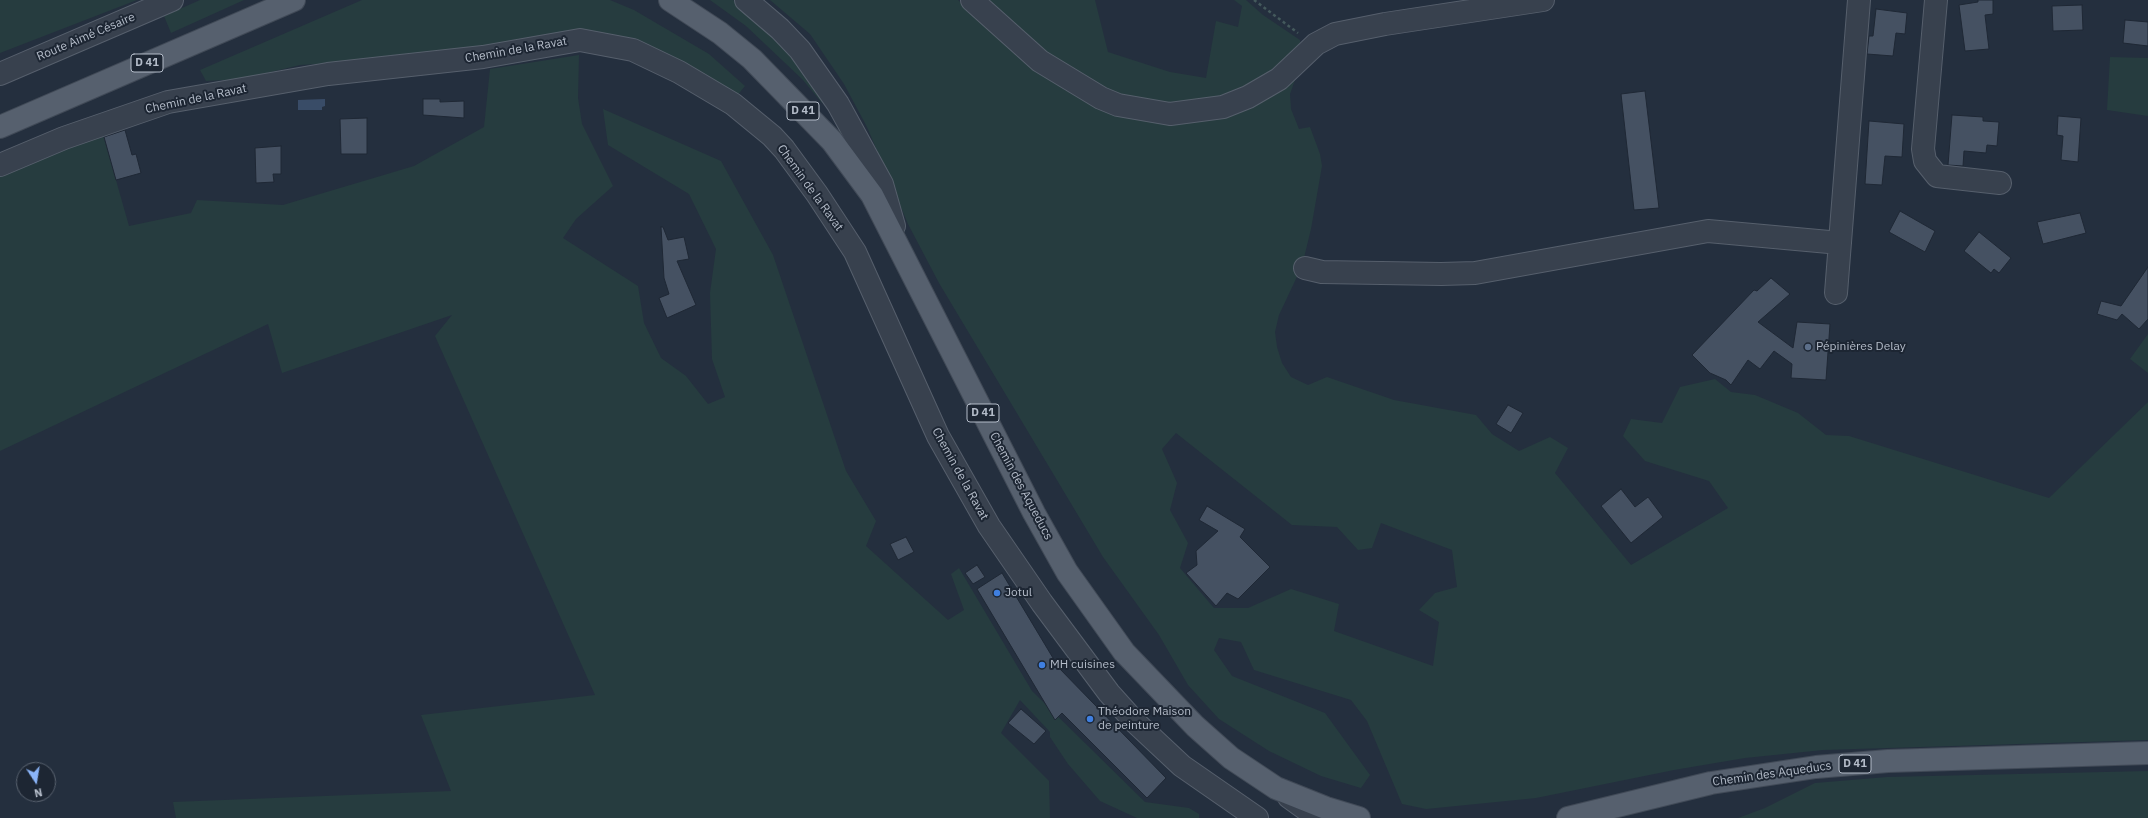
<!DOCTYPE html>
<meta charset="utf-8">
<style>
body{margin:0}
#map{position:relative;width:2148px;height:818px;overflow:hidden;background:#242f3e;font-family:"IBM Plex Sans",sans-serif}
canvas{display:block}
.north{position:absolute;left:16px;top:762px;width:40px;height:40px;box-sizing:border-box;background:#1d2633;border:1px solid #59626f;border-radius:50%;rotate:168deg;font-size:11px;font-weight:700;line-height:16px;text-align:center;color:#b4bcc9}
.north::after{content:'';display:block;margin:auto;width:14px;height:18px;background:#8ab4f8;clip-path:polygon(50% 0,100% 100%,50% 72%,0 100%)}
</style>
<div id="map">
<canvas width="2148" height="818"></canvas>
<div class="north">N</div>
</div>
<script>
const ctx = document.querySelector('canvas').getContext('2d');
ctx.lineJoin = 'round';
function fill(path, color) { ctx.fillStyle = color; ctx.fill(path, 'evenodd'); }
const shape = rows => new Path2D(rows.map(r => 'M' + r).join(''));
function stroke(path, color, width, dash) { ctx.strokeStyle = color; ctx.lineWidth = width; ctx.lineCap = dash ? 'butt' : 'round'; ctx.setLineDash(dash || []); ctx.stroke(path); }
function label(font, color, halo, rows, align = 'center') {
  ctx.font = font + ' "IBM Plex Sans",sans-serif'; ctx.lineWidth = 4; ctx.setLineDash([]); ctx.textBaseline = 'middle'; ctx.strokeStyle = halo; ctx.fillStyle = color; for (const [text, x, y, turn = 0] of rows) {
    ctx.save(); ctx.translate(x, y); ctx.rotate((+turn || 0) * Math.PI / 180); ctx.textAlign = isNaN(turn) ? turn : align; if (halo) ctx.strokeText(text, 0, 0); ctx.fillText(text, 0, 0); ctx.restore();
  }
}
fill(shape([
 [0,0,137,0,0,53],
 [200,0,244,0,171,33,164,16],
 [362,0,610,0,634,10,709,54,745,86,736,97,691,66,647,45,591,30,568,31,484,46,386,60,300,65,242,79,206,81,200,70],
 [710,0,733,0,771,31,810,77,825,101,822,103,803,80,746,26],
 [770,0,958,0,986,27,1065,90,1117,112,1158,120,1292,75,1295,80,1290,94,1291,109,1299,129,1310,127,1320,154,1322,166,1311,229,1302,266,1279,315,1275,332,1277,347,1282,363,1291,377,1308,385,1327,377,1394,400,1476,415,1492,434,1519,451,1550,437,1568,448,1555,473,1631,565,1728,508,1709,481,1645,461,1623,436,1631,419,1662,423,1680,387,1715,379,1731,392,1755,395,1798,413,1826,435,1849,436,2049,498,2148,402,2148,740,1823,750,1745,758,1674,770,1536,798,1426,809,1402,804,1367,721,1351,700,1254,670,1241,642,1219,638,1214,650,1232,676,1325,713,1370,775,1361,788,1321,776,1269,751,1219,719,1188,685,1159,635,1103,557,939,283,908,224,867,127,844,84,810,34],
 [1176,433,1292,525,1337,527,1358,550,1372,548,1381,523,1452,550,1457,587,1435,593,1419,610,1439,622,1433,666,1334,631,1339,604,1291,589,1248,608,1214,608,1180,568,1188,543,1170,510,1177,483,1162,449],
 [979,0,1095,0,1108,52,1170,72,1206,78,1216,21,1238,27,1242,6,1234,0,1246,0,1263,15,1300,40,1301,49,1294,59,1233,97,1175,106,1100,90,1061,67],
 [579,55,578,98,582,124,613,186,576,219,563,238,638,286,644,323,661,358,686,376,708,404,725,397,712,359,710,293,716,249,689,194,608,145,603,109,721,161,773,255,846,471,876,521,866,546,948,620,964,610,951,574,959,568,1032,691,1145,802,1189,808,1199,814,1199,818,1137,818,1100,801,1068,764,1050,737,1050,732,1020,700,1001,733,1049,781,1050,818,176,818,173,802,451,791,421,715,595,695,435,336,452,315,282,373,268,324,0,451,0,176,102,131,129,226,191,213,197,200,283,205,414,166,484,127,490,69],
 [2110,57,2148,58,2148,116,2107,110],
 [2148,334,2148,373,2130,359],
 [2148,771,2148,818,1738,818,1765,808,1815,783,1887,777]
]), '#263c3f');
fill(shape([
 [325,99,325,106,322,107,322,110,298,110,298,100]
]), '#394c67');
const building = shape([
 [1978,0,1993,0,1993,14,1985,15,1989,49,1965,51,1959,5,1978,2,1978,0],
 [2082,5,2083,30,2053,31,2052,6,2082,5],
 [1876,9,1907,13,1905,34,1896,33,1893,56,1867,54,1869,36,1873,36,1876,9],
 [2125,20,2148,22,2148,46,2123,43,2125,20],
 [1645,91,1659,208,1634,210,1621,94,1645,91],
 [423,99,440,99,440,102,464,101,464,118,423,115,423,99],
 [1952,115,1983,117,1983,121,1999,122,1997,146,1987,145,1986,153,1964,151,1963,166,1948,165,1952,115],
 [2058,116,2081,118,2078,162,2061,160,2063,136,2057,135,2058,116],
 [367,118,367,154,341,154,340,119,367,118],
 [1869,121,1904,124,1902,157,1885,156,1882,185,1865,184,1869,121],
 [125,130,132,155,136,154,141,173,116,180,104,137,125,130],
 [281,146,281,174,273,174,274,182,256,183,255,148,281,146],
 [1900,211,1935,231,1925,252,1889,232,1900,211],
 [2080,213,2086,233,2043,244,2037,222,2080,213],
 [661,227,663,227,668,240,684,237,689,259,677,261,696,305,667,318,659,298,669,294,664,278,661,227],
 [1979,232,2011,258,1999,273,1994,269,1991,273,1964,251,1979,232],
 [2148,267,2148,319,2139,329,2122,314,2117,320,2097,314,2101,301,2121,306,2148,267],
 [1771,278,1790,294,1758,322,1793,348,1797,322,1830,324,1826,380,1791,378,1792,364,1774,351,1760,369,1748,360,1731,385,1726,380,1710,373,1692,355,1754,290,1757,291,1771,278],
 [1508,405,1523,413,1511,433,1496,424,1508,405],
 [1621,489,1635,507,1648,497,1663,517,1631,543,1601,506,1621,489],
 [1207,506,1245,529,1240,537,1270,567,1238,599,1227,593,1216,606,1186,573,1197,565,1196,551,1218,531,1199,520,1207,506],
 [906,537,914,552,898,560,890,544,906,537],
 [977,565,985,577,973,584,965,573,977,565],
 [1002,573,1059,668,1166,778,1147,798,1062,713,1055,720,977,589,1002,573],
 [1021,709,1046,731,1034,744,1008,723,1021,709]
]);
fill(building, '#455162');
stroke(building, '#1f2835', 1);
const minor = shape([
 [746,0,780,29,800,50,838,104,882,184,894,226],
 [972,0,1040,61,1101,98,1118,105,1170,114,1223,107,1248,97,1279,79,1316,44,1335,34,1385,24,1543,0],
 [1936,0,1923,149,1925,161,1937,176,2000,183],
 [0,74,172,0],
 [0,165,64,138,168,102,328,74,483,57,580,40,633,50,679,72,733,104,772,136,784,149,817,194,855,252,938,436,989,526,1042,603,1109,693,1136,723,1182,766,1257,818],
 [1305,268,1322,272,1441,274,1475,273,1708,231,1840,243],
 [1836,293,1859,0],
 [1289,797,1318,818]
]);
const major = shape([
 [670,0,720,33,752,59,832,141,872,195,1034,513,1067,572,1124,652,1195,726,1231,758,1276,788,1326,808,1359,818],
 [0,127,294,0],
 [1568,818,1711,783,1816,767,1888,761,2148,753]
]);
stroke(minor, '#565f6c', 24);
stroke(major, '#414a57', 24);
stroke(shape([
 [1254,0,1298,33]
]), '#44595c', 2.5, [3, 3]);
stroke(minor, '#38414e', 22);
stroke(major, '#56606e', 22);
for (const [x, y, r, color] of [
 [1808,347,4,"#5c6f8a"],
 [997,593,4,"#3f7fe0"],
 [1042,665,4,"#3f7fe0"],
 [1090,719,4,"#3f7fe0"]
]) { const dot = new Path2D(); dot.arc(x, y, r, 0, 2 * Math.PI); ctx.fillStyle = color; ctx.fill(dot); stroke(dot, '#1d2633', 1.5); }
for (const [x, y, w] of [
 [147,63,32],
 [803,111,32],
 [983,413,32],
 [1855,764,32]
]) { const box = new Path2D(); box.roundRect(x - w / 2, y - 9, w, 18, 3); ctx.fillStyle = '#1d2633'; ctx.fill(box); stroke(box, '#b4bcc9', 1); }
label('bold 11px', '#b4bcc9', null, [
 ["D 41",147,63],
 ["D 41",803,111],
 ["D 41",983,413],
 ["D 41",1855,764]
]);
label('12px', '#b4bcc9', '#1d2633', [
 ["Route Aimé Césaire",86,37,-23],
 ["Chemin de la Ravat",516,50,-10],
 ["Chemin de la Ravat",196,99,-12],
 ["Chemin de la Ravat",810,188,54],
 ["Chemin de la Ravat",960,474,61],
 ["Chemin des Aqueducs",1021,486,62],
 ["Chemin des Aqueducs",1772,774,-8]
]);
label('12px', '#b4bcc9', '#1d2633', [
 ["Pépinières Delay",1816,347],
 ["Jotul",1005,593],
 ["MH cuisines",1050,665],
 ["Théodore Maison",1098,712],
 ["de peinture",1098,726]
], 'left');
</script>
